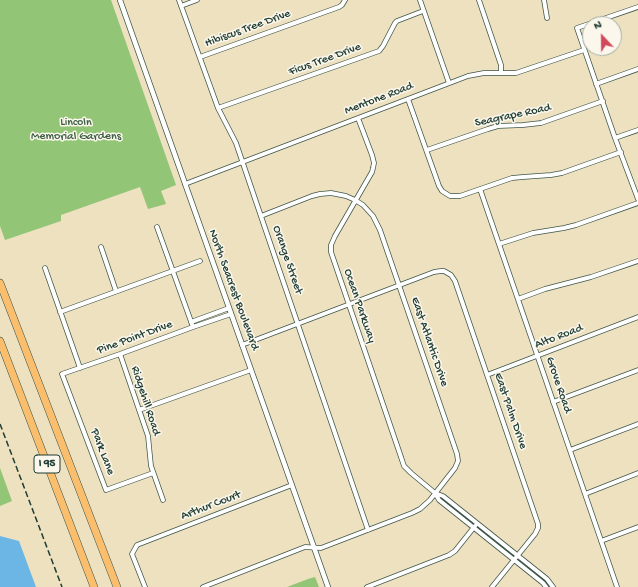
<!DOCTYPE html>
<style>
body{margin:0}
#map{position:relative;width:638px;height:587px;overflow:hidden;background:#eee1c0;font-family:"Gochi Hand",sans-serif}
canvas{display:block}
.north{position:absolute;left:582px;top:16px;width:40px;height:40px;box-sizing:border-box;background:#fbf7ec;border:1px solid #a3ada2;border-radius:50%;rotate:338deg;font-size:11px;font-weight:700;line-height:16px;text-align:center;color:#1f3d34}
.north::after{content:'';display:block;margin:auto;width:14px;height:18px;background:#d1495b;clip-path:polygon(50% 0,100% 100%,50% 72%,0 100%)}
</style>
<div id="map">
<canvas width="638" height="587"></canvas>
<div class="north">N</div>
</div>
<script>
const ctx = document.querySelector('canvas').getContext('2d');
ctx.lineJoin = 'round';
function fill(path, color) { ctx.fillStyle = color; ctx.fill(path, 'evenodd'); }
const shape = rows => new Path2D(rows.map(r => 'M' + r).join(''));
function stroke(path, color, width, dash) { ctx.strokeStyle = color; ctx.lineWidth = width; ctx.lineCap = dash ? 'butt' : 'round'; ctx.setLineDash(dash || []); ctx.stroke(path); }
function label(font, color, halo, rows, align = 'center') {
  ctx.font = font + ' "Gochi Hand",sans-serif'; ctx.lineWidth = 3; ctx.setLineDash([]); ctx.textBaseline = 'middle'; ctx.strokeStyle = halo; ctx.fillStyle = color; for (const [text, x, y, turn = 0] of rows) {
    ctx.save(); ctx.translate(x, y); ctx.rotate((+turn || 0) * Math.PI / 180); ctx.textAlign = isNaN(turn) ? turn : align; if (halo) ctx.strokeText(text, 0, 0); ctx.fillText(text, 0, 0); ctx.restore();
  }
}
fill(shape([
 [0,0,111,0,176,185,161,191,166,204,148,209,140,187,61,215,61,221,5,240,0,226],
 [0,468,12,501,0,506],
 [315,577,319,587,287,587,308,579]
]), '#92c576');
fill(shape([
 [0,536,19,541,36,587,0,587]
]), '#6cb6e5');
const minor = shape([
 [179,0,218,108,236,143,368,530],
 [420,0,449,83],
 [479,0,501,65,501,73],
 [544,0,547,18],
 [181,6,197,0],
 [638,7,577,28,615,138,638,199],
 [200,57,339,7,342,5,345,0],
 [596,84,638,69],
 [408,99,439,186,442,191,450,196,460,196,512,178,523,177,551,175,562,173,621,152],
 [218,108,379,51,383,46,395,23,397,21,423,11],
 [358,118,372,155,374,163,373,168,372,172,335,236,331,245,331,252,401,457,404,466,411,473,435,493,443,496,547,579,553,587],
 [615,138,638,130],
 [427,150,488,129,498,126,523,125,541,123,603,101],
 [185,184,468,76,484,73,516,73,584,50],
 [480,189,617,587],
 [157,227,193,327],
 [499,244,533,233,564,228,576,225,638,203],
 [101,247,116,291],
 [45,268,80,368],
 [518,299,545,289,591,277,638,261],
 [60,312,200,261],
 [191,322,229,308],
 [242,345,434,272,441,271,444,271,451,275,455,281,538,524,538,528,535,534,492,587],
 [120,354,148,436,151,466,163,500],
 [487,375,638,317],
 [553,402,638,370],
 [139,410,251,370],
 [570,450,638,424],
 [153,473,106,490,62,374,120,354,193,327,231,314],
 [435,493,439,500,543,583,546,587],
 [585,494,638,473],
 [601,541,638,527],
 [145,587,132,554,137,545,292,485],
 [203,587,305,547,321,548,412,513,420,509,430,500,455,468,458,461,457,454,380,230,373,216,363,205,355,200,346,196,331,193,320,194,312,196,261,216],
 [367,587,449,555,455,551,475,526]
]);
const tertiary = shape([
 [120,0,328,587]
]);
const motorway = shape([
 [0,283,117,587],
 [0,341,94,587]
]);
stroke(minor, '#3e5649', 5.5);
stroke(tertiary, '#3e5649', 6);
stroke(motorway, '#3e5649', 8);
stroke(minor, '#fff', 4);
stroke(tertiary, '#fff', 4.5);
stroke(motorway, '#fabe6d', 7);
stroke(shape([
 [0,424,62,587]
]), '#1f3d34', 1.5, [6, 3]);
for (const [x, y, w] of [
 [47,464,26]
]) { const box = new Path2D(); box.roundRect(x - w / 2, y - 9, w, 18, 3); ctx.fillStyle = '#fbf7ec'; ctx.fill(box); stroke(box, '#1f3d34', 1); }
label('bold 11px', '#1f3d34', null, [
 ["I 95",47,464]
]);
label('12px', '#1f3d34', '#fbf7ec', [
 ["Hibiscus Tree Drive",248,29,-20],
 ["Ficus Tree Drive",325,60,-20],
 ["Mentone Road",379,99,-21],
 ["Seagrape Road",513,116,-12],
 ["Orange Street",287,260,71],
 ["North Seacrest Boulevard",233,290,70],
 ["Ocean Parkway",359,306,71],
 ["Alto Road",559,337,-21],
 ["Pine Point Drive",135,338,-20],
 ["East Atlantic Drive",429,342,71],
 ["Grove Road",558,385,71],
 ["Ridgehill Road",145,401,72],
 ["East Palm Drive",510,411,71],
 ["Park Lane",102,452,69],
 ["Arthur Court",211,506,-21]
]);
label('12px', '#3c5f44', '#fbf7ec', [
 ["Lincoln",76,123],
 ["Memorial Gardens",76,137]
]);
</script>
